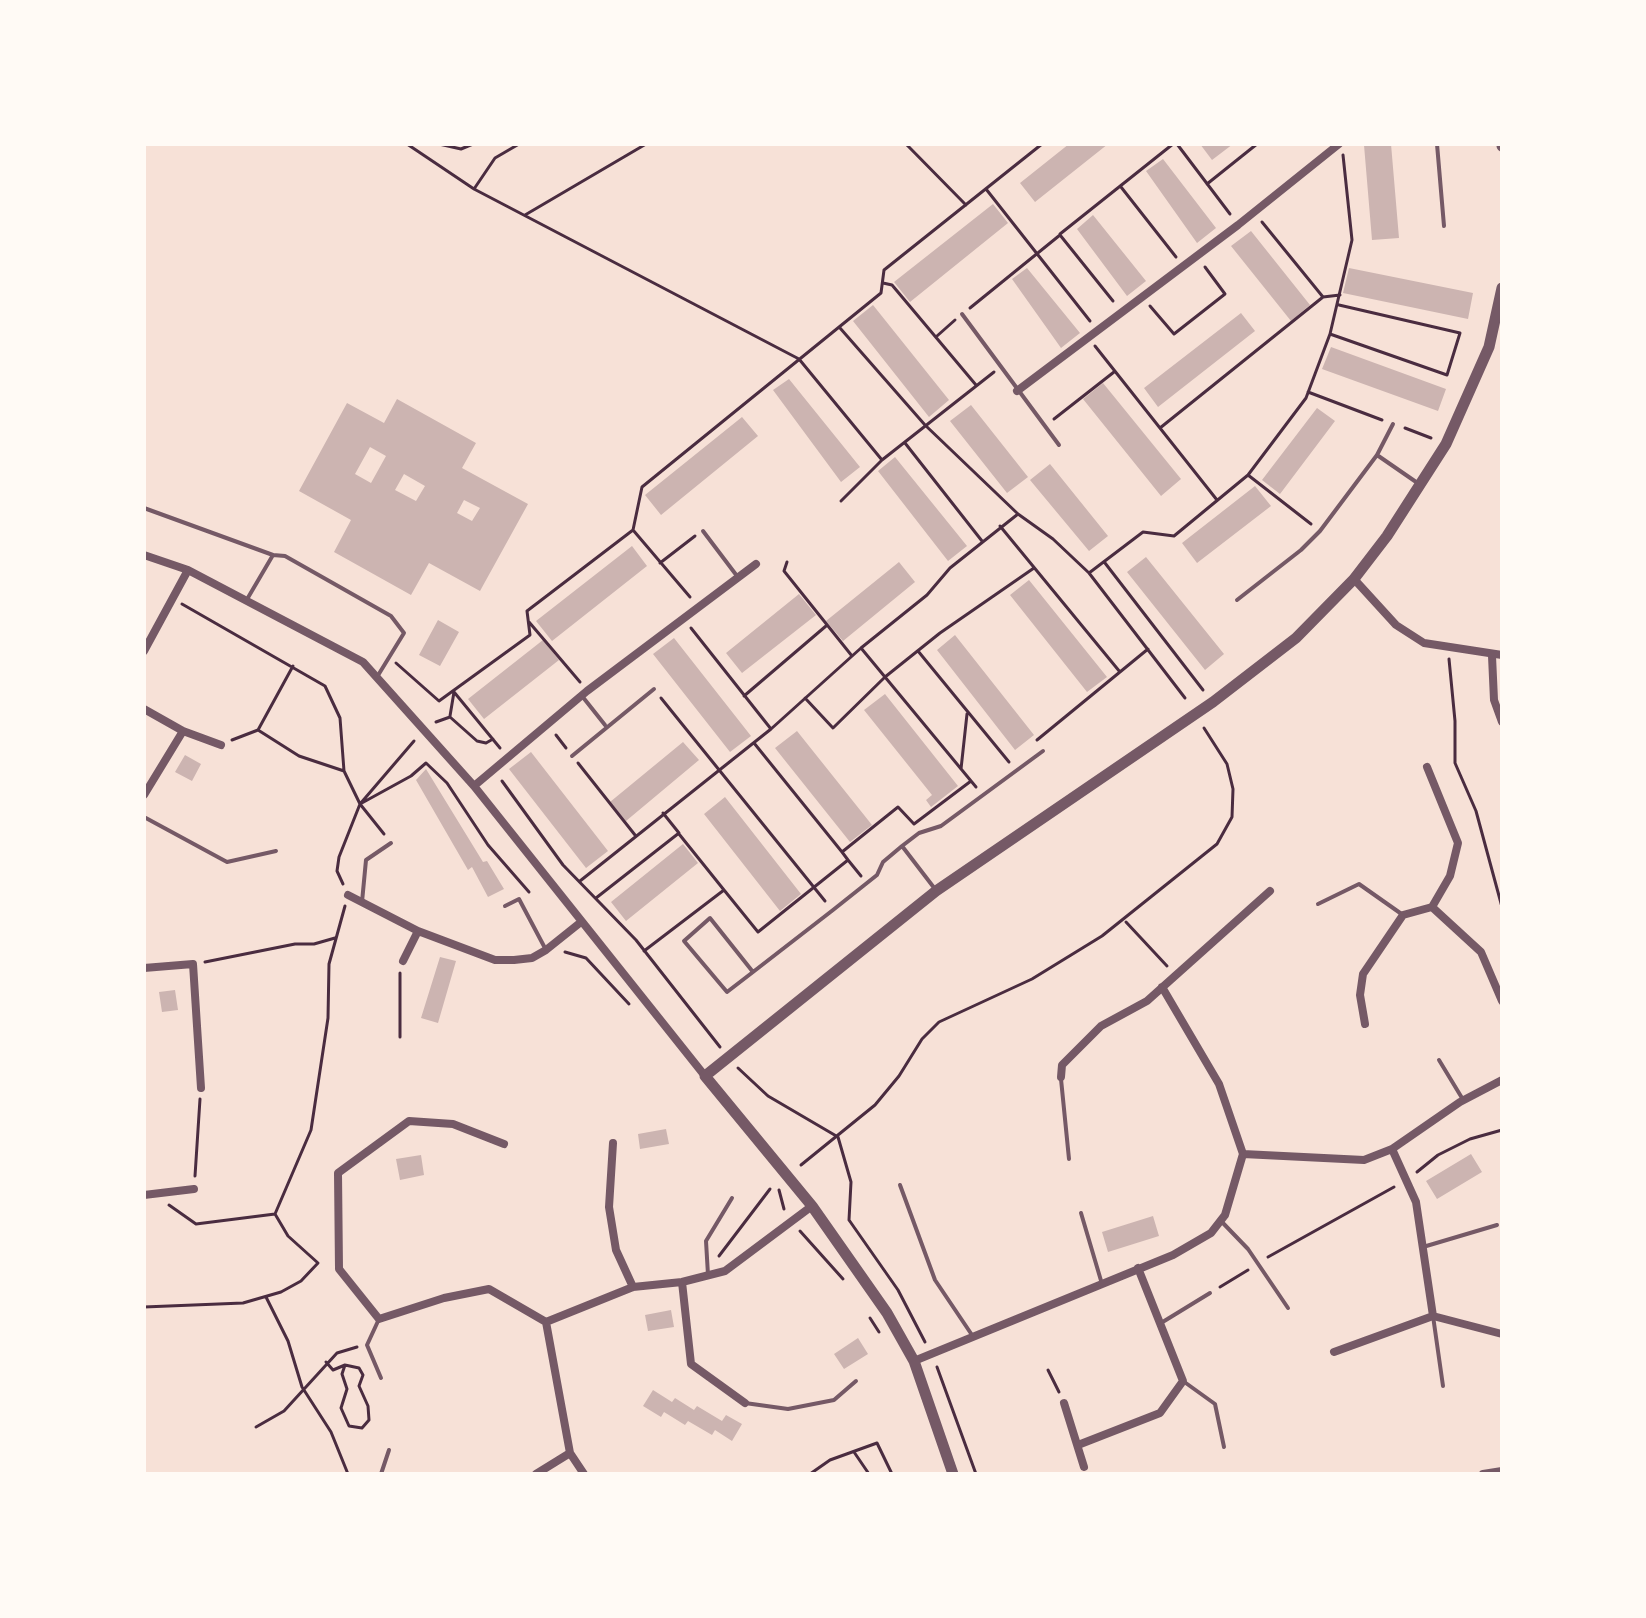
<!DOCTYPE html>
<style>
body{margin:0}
#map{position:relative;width:1646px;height:1618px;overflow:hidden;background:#f7e1d7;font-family:Lora,serif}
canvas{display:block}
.frame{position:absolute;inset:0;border:146px solid #fffaf5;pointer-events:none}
</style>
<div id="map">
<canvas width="1646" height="1618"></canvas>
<div class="frame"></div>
</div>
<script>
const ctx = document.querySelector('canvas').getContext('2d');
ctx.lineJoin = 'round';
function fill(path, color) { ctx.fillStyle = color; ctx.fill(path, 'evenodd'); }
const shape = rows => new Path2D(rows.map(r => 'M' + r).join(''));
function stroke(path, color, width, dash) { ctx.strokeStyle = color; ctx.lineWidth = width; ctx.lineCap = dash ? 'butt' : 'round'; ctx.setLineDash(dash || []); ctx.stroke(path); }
fill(shape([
 [1069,144,1108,144,1035,202,1020,183],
 [1200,144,1233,144,1212,160],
 [1391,144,1399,238,1372,240,1364,145],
 [1163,159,1216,228,1197,243,1146,171],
 [993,204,1008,223,910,302,894,282],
 [1093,215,1146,281,1127,296,1077,229],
 [1251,231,1310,305,1291,321,1231,246],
 [1027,268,1080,333,1061,348,1012,279],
 [1349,268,1473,293,1468,319,1343,293],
 [873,305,949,400,929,417,853,321],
 [1241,313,1255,331,1158,407,1144,388],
 [1331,347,1446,389,1438,411,1322,369],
 [789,379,860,467,841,482,773,390],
 [1103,383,1181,479,1161,496,1083,399],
 [397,399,476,443,462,468,528,504,480,591,429,563,411,595,334,552,351,520,299,491,347,403,384,423],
 [370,447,386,456,371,483,355,474],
 [404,474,425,486,416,501,395,490],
 [464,500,480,508,472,521,457,513],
 [971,405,1028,477,1007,493,950,421],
 [1317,408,1335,421,1280,494,1262,480],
 [742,417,758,436,661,515,645,495],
 [895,457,967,546,948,561,878,471],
 [1050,464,1108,536,1089,551,1030,480],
 [1255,486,1271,506,1197,563,1182,543],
 [632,546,647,566,552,641,536,621],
 [1146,557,1224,654,1205,670,1127,572],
 [899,562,915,582,843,641,826,621],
 [1029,580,1107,677,1087,692,1010,595],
 [799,594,816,615,742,673,726,653],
 [438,620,459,632,440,666,419,655],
 [955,635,1034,735,1015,750,937,650],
 [674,638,751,736,730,752,653,654],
 [543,640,559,660,484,719,468,699],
 [885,694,958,786,931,807,926,800,932,795,864,710],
 [797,731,872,825,850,842,775,748],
 [683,742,699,760,626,821,610,802],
 [531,752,608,851,586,868,509,769],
 [185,755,201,764,192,781,175,772],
 [426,769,483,862,487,861,504,889,488,897,472,867,468,870,416,780],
 [725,797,801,894,780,911,704,814],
 [683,844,698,863,626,921,611,902],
 [440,957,456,961,438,1023,421,1018],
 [175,990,178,1010,162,1012,159,992],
 [666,1129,669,1144,640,1149,638,1134],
 [1471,1154,1482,1172,1437,1199,1426,1181],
 [421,1155,424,1175,400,1180,396,1159],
 [1153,1216,1159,1236,1108,1252,1102,1232],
 [671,1310,674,1327,648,1331,645,1315],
 [858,1338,868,1354,844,1369,834,1354],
 [653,1390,672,1402,675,1398,694,1410,697,1406,722,1421,726,1415,742,1424,732,1441,715,1430,712,1435,688,1421,685,1425,664,1412,661,1417,643,1406]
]), '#ccb4b1');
stroke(shape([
 [407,144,474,189,799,359,882,460],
 [439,144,461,149,473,144],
 [906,144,966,205],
 [1177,144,1230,214],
 [1207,184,1257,144],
 [1121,187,1176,257],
 [474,189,495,158,519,144],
 [986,189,1090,321],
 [525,215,646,144],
 [1262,222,1323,297],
 [1060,234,1173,144],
 [883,283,892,285,976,385],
 [1150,306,1174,334,1225,294,1205,267],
 [970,308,1060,235,1113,301],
 [840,328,925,425,1018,514,1053,539,1089,573,1185,698],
 [1330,334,1447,375,1460,333,1339,305],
 [937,336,955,320],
 [1095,346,1217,500],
 [1308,392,1382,420],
 [1054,419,1114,372],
 [1160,428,1323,297,1340,295],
 [1405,428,1431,438],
 [905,443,982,541],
 [1248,475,1311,524],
 [841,501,882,460,994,372],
 [1000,526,1120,672],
 [633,530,690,597],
 [787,562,784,571,852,656],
 [660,563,695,536],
 [1105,563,1203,690],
 [1089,573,1143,532,1174,536,1248,475,1306,398,1330,334,1352,240,1343,155],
 [182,604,325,686,340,718,344,771,360,804,384,834],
 [529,622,580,682],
 [691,628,771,729],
 [861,648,976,787],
 [918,651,1009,762],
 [1449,659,1455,721,1455,763,1476,811,1502,907],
 [396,663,439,701,530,635,527,611,633,530,642,487,881,293,884,270,1042,144],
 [454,692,500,748],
 [744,696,826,626],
 [661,698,825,901],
 [805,698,833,728,885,677,940,633,1034,568],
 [450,716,454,692],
 [436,722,450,717,477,741,486,743,493,739],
 [258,730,293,666],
 [556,735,566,748],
 [232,740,258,730,299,756,344,771],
 [1037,740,1148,649],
 [754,743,842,852],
 [578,763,635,835],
 [961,769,967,714],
 [502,781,563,865,636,940,720,1047],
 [360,804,411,776,426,763,447,783,488,845,529,892],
 [679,834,724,890],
 [848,860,861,876],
 [580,881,771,729,861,648,927,595,950,568,1018,514],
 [343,884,337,871,339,857,360,804,414,741],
 [596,898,679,833,663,813],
 [1126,922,1167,966],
 [644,951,724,890,758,932,848,860,842,852,898,807,914,824,971,781],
 [565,952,586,958,629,1004],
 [205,962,295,944,314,944,335,938],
 [400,1037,400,973],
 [738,1068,768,1096,838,1137,851,1182,849,1220,898,1290,925,1342],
 [801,1165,875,1105,899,1076,922,1039,939,1022,1032,979,1102,936,1217,844,1232,817,1233,789,1227,764,1204,728],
 [1417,1172,1438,1155,1470,1139,1502,1130],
 [195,1176,200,1099],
 [779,1190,784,1209],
 [275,1214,311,1130,328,1018,329,964,345,906],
 [800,1231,843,1279],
 [719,1256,770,1189],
 [1268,1257,1394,1187],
 [1220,1287,1248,1270],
 [266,1297,288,1341,302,1387,331,1432,348,1474],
 [144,1307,243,1303,281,1292,301,1281,318,1263,288,1236,275,1214,196,1224,169,1205],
 [870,1318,879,1332],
 [326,1362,333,1370,345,1365],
 [345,1365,359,1368,363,1375,359,1386,368,1406,369,1420,362,1428,349,1426,341,1408,347,1389,342,1374,345,1365],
 [937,1367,976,1474],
 [1048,1370,1059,1392],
 [256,1427,284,1411,337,1353,357,1347],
 [854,1452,869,1474],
 [810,1474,830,1460,877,1443,892,1474]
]), '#4a2c40', 3);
stroke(shape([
 [1437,144,1444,226],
 [962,314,1059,445],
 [1377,455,1393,424],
 [144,508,273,555],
 [703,531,737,576],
 [1237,600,1301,550,1320,531,1377,455,1419,484],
 [246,601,273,555,285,556,391,616,404,633,377,677],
 [582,696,605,725],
 [572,756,654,689],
 [144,817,227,862,276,851],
 [902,846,935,889],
 [362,902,366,860,391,843],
 [1318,904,1359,884,1403,915],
 [505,906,519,899,546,950],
 [753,972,710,918,684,941,727,992,753,972,833,910,877,875,883,862,902,846,919,833,941,826,1043,751],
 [1439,1060,1462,1098],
 [1061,1079,1069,1159],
 [900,1185,935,1280,972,1335],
 [1081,1213,1102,1284],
 [1221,1221,1248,1249,1288,1308],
 [1423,1247,1497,1225],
 [708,1275,706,1241,732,1198],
 [1433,1316,1443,1386],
 [379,1319,367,1345,381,1378],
 [1161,1323,1210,1293],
 [1183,1381,1215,1404,1224,1447],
 [745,1403,788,1409,834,1400,856,1381],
 [381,1474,389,1450]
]), '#755966', 4);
stroke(shape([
 [1017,391,1238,225,1339,144],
 [144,555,188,570,363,662,474,786,705,1076],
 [1354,579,1396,625,1424,643,1502,655],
 [144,651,188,570],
 [1492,656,1494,700,1502,722],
 [144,709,183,731,144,795],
 [183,731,221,745],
 [474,786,587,691,756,564],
 [348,895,418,931],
 [1432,907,1481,952,1502,1001],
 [403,961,418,931,495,960,514,960,532,958,546,950,581,922],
 [144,968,193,964,201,1088],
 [1365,1024,1360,995,1363,974,1403,915,1432,907,1450,876,1458,843,1427,767],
 [1061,1077,1062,1065,1101,1026,1147,1001,1270,891],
 [613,1143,609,1207,616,1250,633,1287],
 [504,1144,453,1124,409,1121,338,1173,339,1269,379,1319,444,1298,489,1289,546,1322],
 [1392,1149,1416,1202,1433,1316,1502,1334],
 [1243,1154,1364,1160,1392,1149,1460,1102,1502,1080],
 [144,1195,194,1189],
 [682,1282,691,1364,745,1403],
 [1334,1352,1433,1316],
 [914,1361,1173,1255,1211,1233,1225,1215,1243,1154,1219,1084,1162,987],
 [1064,1403,1084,1467],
 [1078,1445,1160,1413,1183,1381,1138,1268],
 [536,1474,570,1453],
 [584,1474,570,1453,546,1322,633,1287,682,1282,725,1271,812,1206],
 [1483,1474,1502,1471]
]), '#755966', 8);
stroke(shape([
 [1502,144,1502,146],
 [953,1474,914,1361,887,1313,812,1206,705,1076,936,891,1213,702,1296,638,1354,579,1387,536,1446,444,1489,347,1502,288]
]), '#755966', 11);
</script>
